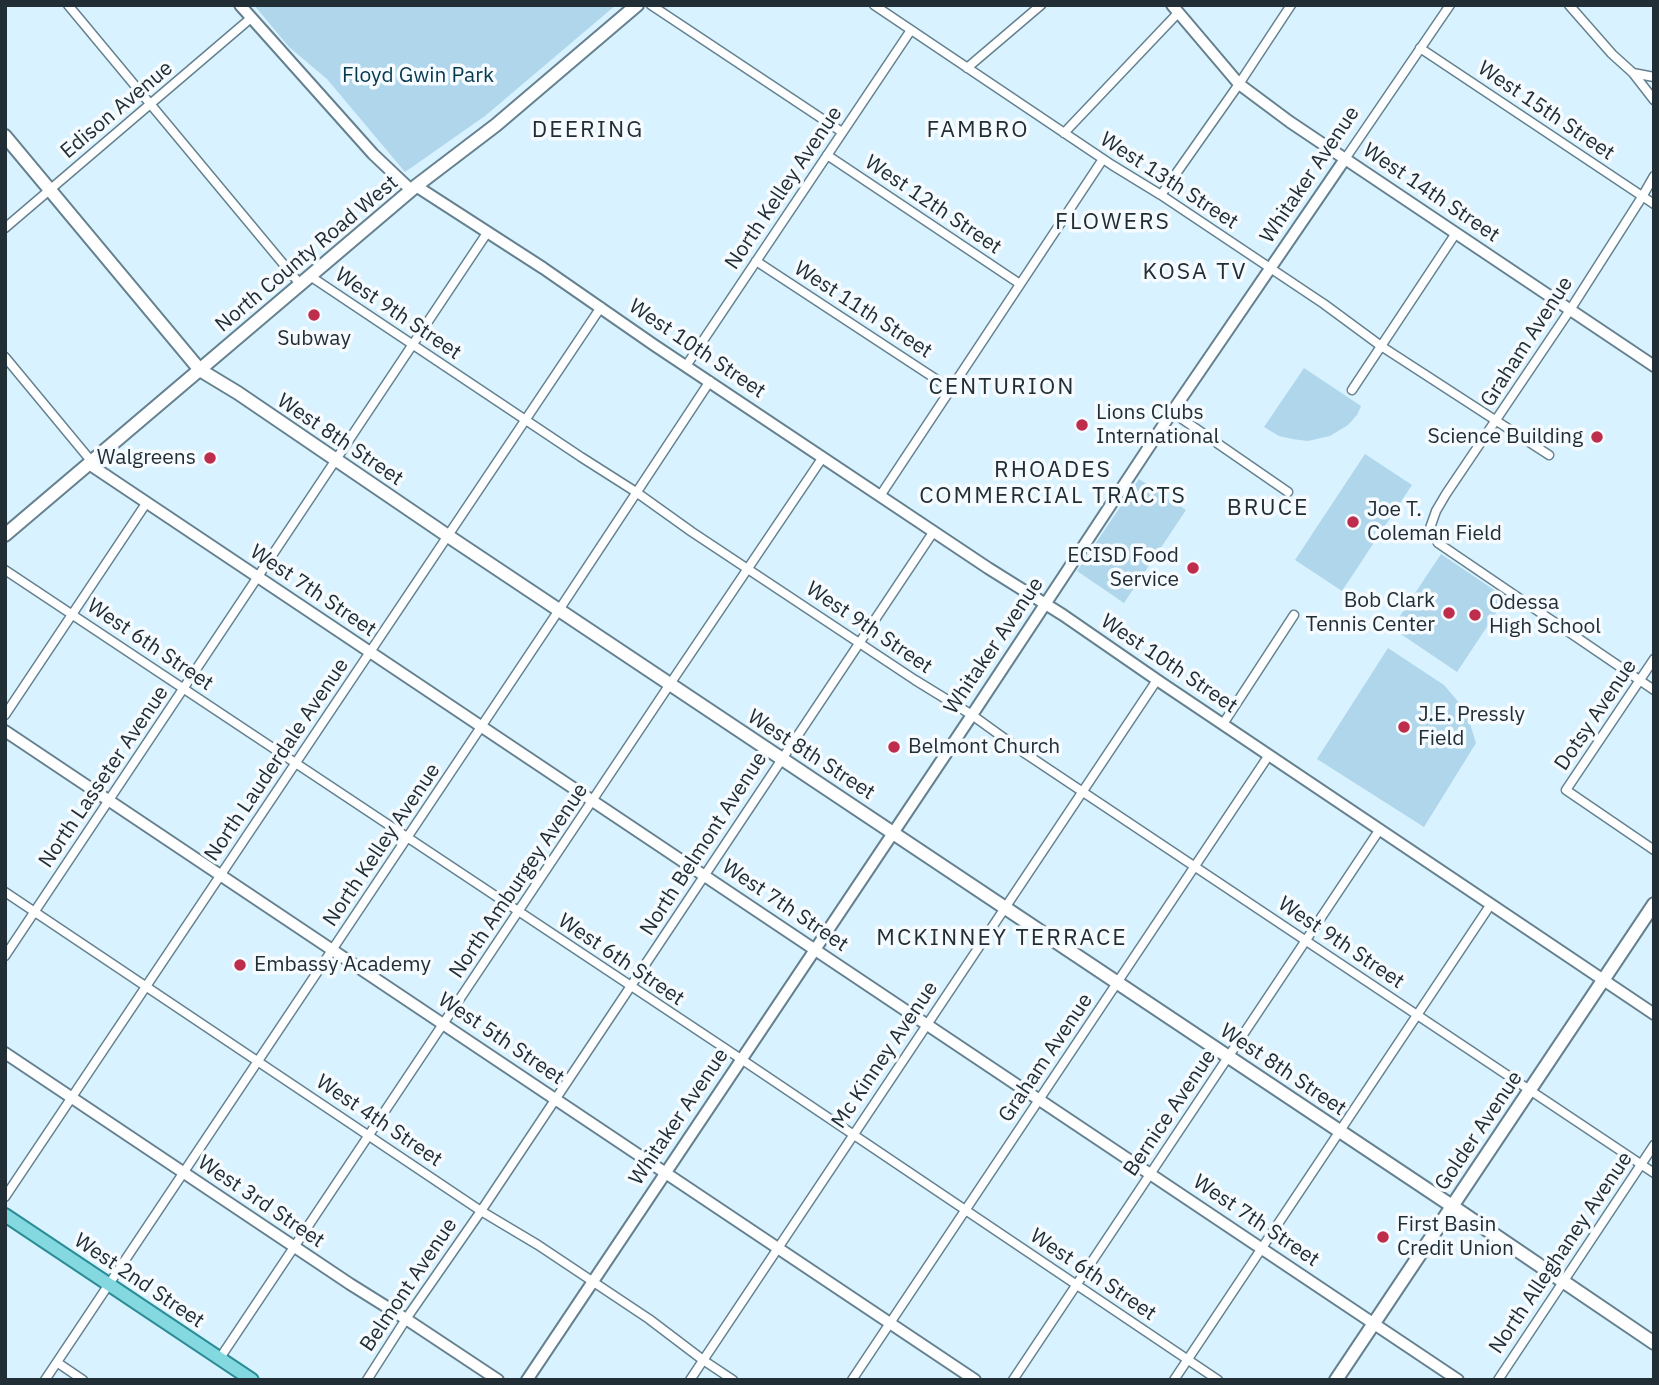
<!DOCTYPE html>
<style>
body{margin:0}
#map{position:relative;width:1659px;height:1385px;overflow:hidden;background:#d9f2ff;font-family:"IBM Plex Sans",sans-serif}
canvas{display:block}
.frame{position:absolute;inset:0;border:7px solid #222e35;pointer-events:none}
</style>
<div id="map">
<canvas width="1659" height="1385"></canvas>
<div class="frame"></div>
</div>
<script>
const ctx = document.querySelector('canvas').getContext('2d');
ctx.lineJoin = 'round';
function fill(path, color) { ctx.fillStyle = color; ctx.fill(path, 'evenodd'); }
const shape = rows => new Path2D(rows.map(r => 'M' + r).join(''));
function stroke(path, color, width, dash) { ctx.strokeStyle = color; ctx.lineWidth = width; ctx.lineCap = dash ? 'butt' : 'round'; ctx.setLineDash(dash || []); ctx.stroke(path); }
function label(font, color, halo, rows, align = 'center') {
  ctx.font = font + ' "IBM Plex Sans",sans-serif'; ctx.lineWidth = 7; ctx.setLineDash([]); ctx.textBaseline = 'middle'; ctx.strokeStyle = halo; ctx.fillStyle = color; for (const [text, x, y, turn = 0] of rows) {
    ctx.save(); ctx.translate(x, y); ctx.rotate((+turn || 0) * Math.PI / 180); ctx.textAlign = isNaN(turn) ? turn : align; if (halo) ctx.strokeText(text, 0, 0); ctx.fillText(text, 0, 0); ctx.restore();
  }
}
fill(shape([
 [254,5,616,5,485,116,405,172,327,79,289,47],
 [1304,368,1361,406,1357,415,1348,425,1330,436,1308,441,1292,439,1279,436,1264,427],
 [1365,454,1412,485,1342,591,1295,560],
 [1139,479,1186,510,1124,603,1077,571],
 [1441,554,1506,598,1457,672,1392,628],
 [1388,648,1444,685,1466,711,1476,743,1424,827,1317,759]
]), '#afd6eb');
const minor = shape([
 [68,5,300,284],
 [651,5,842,132],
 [874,5,1112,165,1161,195,1324,304,1381,346,1549,455],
 [1569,5,1612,54,1633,73,1654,100],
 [1420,48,1654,204],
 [967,68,1041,5],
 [1633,73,1654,77],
 [1064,133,1178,13],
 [827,155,1020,284],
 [1345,159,1450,5],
 [1654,176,1642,197,1570,310,1446,494,1436,511,1430,528,1438,543,1654,690],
 [1161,195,1239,84,1291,5],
 [5,228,251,18],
 [756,261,951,389],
 [310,276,581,457,636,492,692,532,915,680,972,715,1026,754,1654,1173],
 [5,357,92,462],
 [686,366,911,30],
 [1352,390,1456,233],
 [1172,412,1288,492],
 [880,496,1103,159],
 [5,570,741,1059,1218,1380],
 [1654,659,1566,790,1654,850],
 [5,715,147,502],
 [1223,724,1294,615],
 [5,892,481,1211,538,1245,649,1319,703,1360,733,1380],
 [5,956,487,233],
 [5,1197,601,307],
 [220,1358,670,684,823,457],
 [58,1363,83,1380],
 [45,1380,559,610,710,381],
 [367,1380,406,1319,481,1211,934,531],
 [690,1380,1157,680],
 [852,1380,1269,755],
 [1013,1380,1380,829],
 [1174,1380,1491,904],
 [1498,1380,1654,1145]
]);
const tertiary = shape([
 [240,5,373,154,411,190],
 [1172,5,1239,84,1290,122,1654,366],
 [416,186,543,268,654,345,988,568,1063,615,1160,682,1654,1014],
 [89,464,1458,1380],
 [5,731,975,1380],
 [5,1053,350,1284,406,1319,498,1380],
 [527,1380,972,715,1172,412,1345,159]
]);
const secondary = shape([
 [5,136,200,370,238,393,448,536,1452,1206,1654,1343],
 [5,535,416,186,496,125,637,5],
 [1336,1380,1654,904]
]);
const primary = shape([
 [5,1215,252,1380]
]);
stroke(minor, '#658190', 11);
stroke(tertiary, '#658190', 14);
stroke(secondary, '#658190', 16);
stroke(primary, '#2b8c96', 16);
stroke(minor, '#fff', 8);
stroke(tertiary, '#fff', 10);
stroke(secondary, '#fff', 12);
stroke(primary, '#83d9df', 12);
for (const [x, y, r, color] of [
 [314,315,7,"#be2d4c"],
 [1082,425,7,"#be2d4c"],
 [1597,437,7,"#be2d4c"],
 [210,458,7,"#be2d4c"],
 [1353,522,7,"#be2d4c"],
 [1193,568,7,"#be2d4c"],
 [1449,613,7,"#be2d4c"],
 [1475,615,7,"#be2d4c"],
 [1404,727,7,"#be2d4c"],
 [894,747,7,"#be2d4c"],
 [240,965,7,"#be2d4c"],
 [1383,1237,7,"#be2d4c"]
]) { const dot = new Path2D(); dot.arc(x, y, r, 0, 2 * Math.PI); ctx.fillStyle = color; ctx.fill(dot); stroke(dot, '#f5fbff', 2.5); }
label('21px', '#05384d', '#f5fbff', [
 ["Floyd Gwin Park",418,76]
]);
label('21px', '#222e35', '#f5fbff', [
 ["Edison Avenue",117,110,-40],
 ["West 15th Street",1546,111,34],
 ["Whitaker Avenue",1310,175,-56],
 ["West 13th Street",1169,181,33],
 ["North Kelley Avenue",784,188,-56],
 ["West 14th Street",1431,193,34],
 ["West 12th Street",933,205,34],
 ["North County Road West",307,254,-40],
 ["West 11th Street",863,310,33],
 ["West 9th Street",398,314,34],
 ["Graham Avenue",1527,342,-57],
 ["West 10th Street",697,349,34],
 ["West 8th Street",340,440,34],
 ["West 7th Street",313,591,34],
 ["West 9th Street",869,628,34],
 ["West 6th Street",150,645,34],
 ["Whitaker Avenue",994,646,-56],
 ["West 10th Street",1169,664,34],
 ["Dotsy Avenue",1596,715,-56],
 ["West 8th Street",811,755,33],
 ["North Lauderdale Avenue",277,760,-56],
 ["North Lasseter Avenue",104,777,-56],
 ["North Belmont Avenue",704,844,-57],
 ["North Kelley Avenue",382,845,-56],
 ["North Amburgey Avenue",519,881,-56],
 ["West 7th Street",785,906,34],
 ["West 9th Street",1341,943,34],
 ["West 6th Street",621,960,34],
 ["West 5th Street",501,1039,34],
 ["Mc Kinney Avenue",885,1055,-56],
 ["Graham Avenue",1046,1058,-56],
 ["West 8th Street",1283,1070,34],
 ["Bernice Avenue",1170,1113,-56],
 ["Whitaker Avenue",679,1117,-56],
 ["West 4th Street",379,1121,34],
 ["Golder Avenue",1479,1131,-56],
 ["West 3rd Street",261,1202,34],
 ["West 7th Street",1256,1221,34],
 ["North Alleghaney Avenue",1561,1253,-56],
 ["West 6th Street",1093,1275,34],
 ["West 2nd Street",139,1281,34],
 ["Belmont Avenue",409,1285,-56]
]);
label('21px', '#222e35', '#f5fbff', [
 ["Subway",314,339,"center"],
 ["Lions Clubs",1096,413],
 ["International",1096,437],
 ["Science Building",1583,437,"right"],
 ["Walgreens",196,458,"right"],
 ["Joe T.",1367,510],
 ["Coleman Field",1367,534],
 ["ECISD Food",1179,556,"right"],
 ["Service",1179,580,"right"],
 ["Bob Clark",1435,601,"right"],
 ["Tennis Center",1435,625,"right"],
 ["Odessa",1489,603],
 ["High School",1489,627],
 ["J.E. Pressly",1418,715],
 ["Field",1418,739],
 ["Belmont Church",908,747],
 ["Embassy Academy",254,965],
 ["First Basin",1397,1225],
 ["Credit Union",1397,1249]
], 'left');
ctx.letterSpacing = '2px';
label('23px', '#222e35', '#f5fbff', [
 ["DEERING",588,130],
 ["FAMBRO",978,130],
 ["FLOWERS",1113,222],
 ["KOSA TV",1195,272],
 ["CENTURION",1002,387],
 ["RHOADES",1053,470],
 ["COMMERCIAL TRACTS",1053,496],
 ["BRUCE",1268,508],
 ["MCKINNEY TERRACE",1002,938]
]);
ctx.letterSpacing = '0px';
</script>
